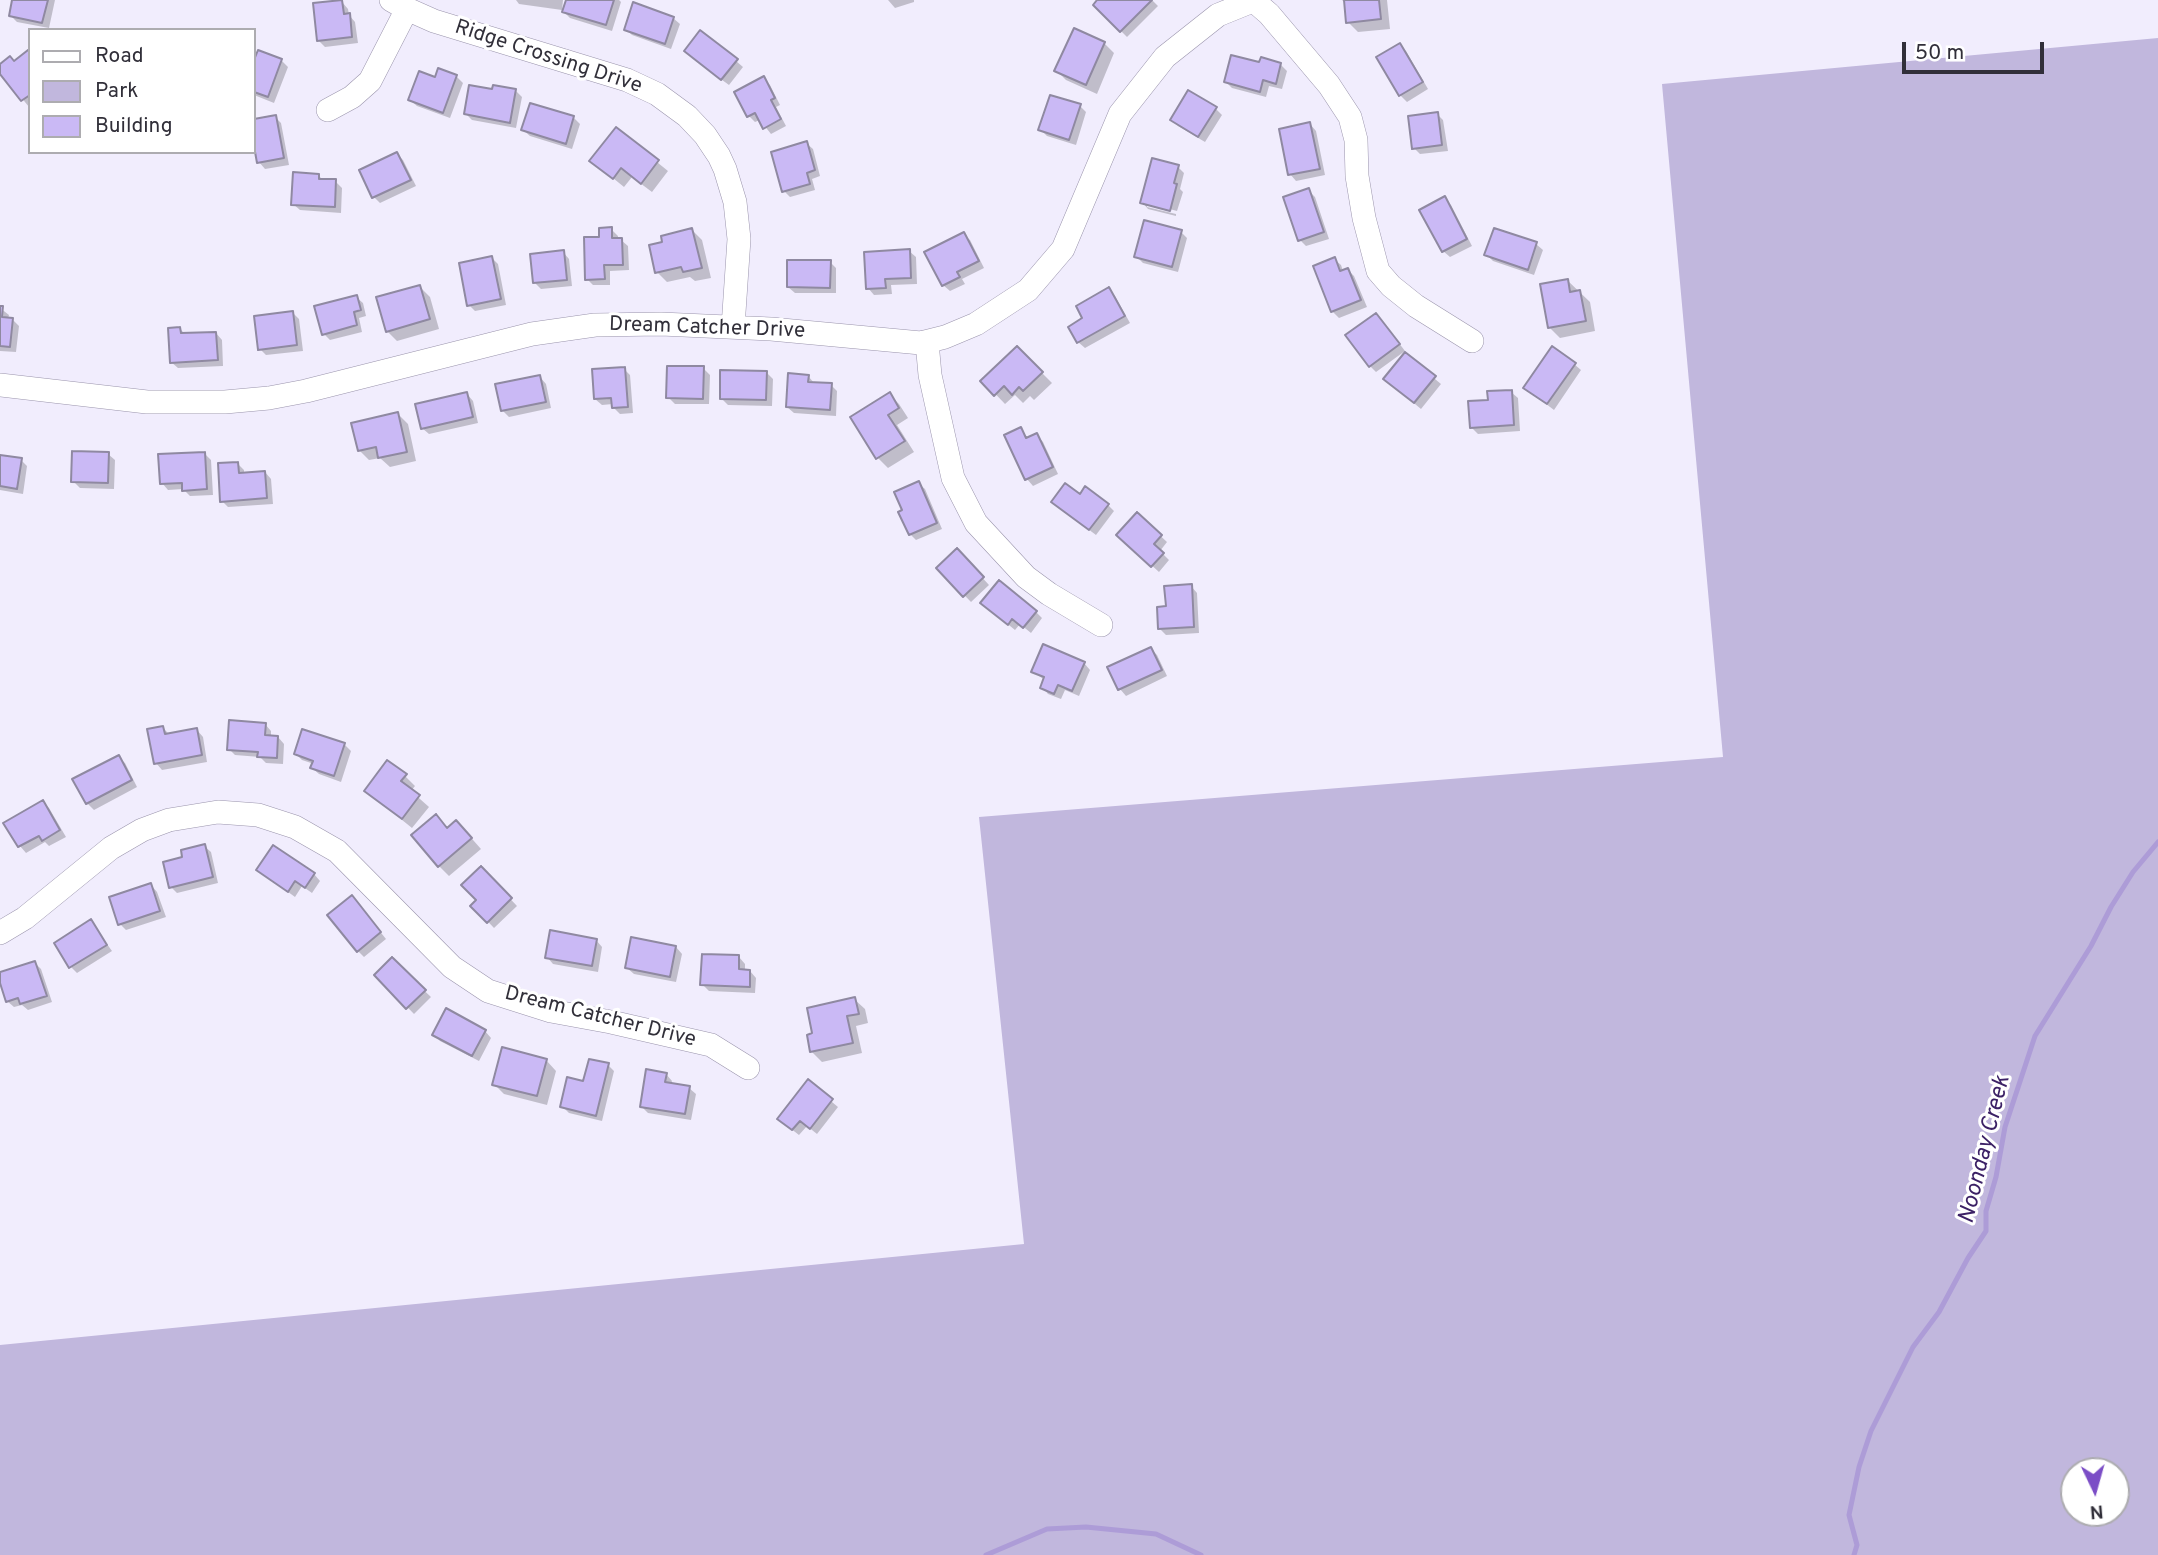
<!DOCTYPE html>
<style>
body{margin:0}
#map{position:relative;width:2158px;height:1555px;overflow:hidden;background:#f1edfd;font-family:Overpass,sans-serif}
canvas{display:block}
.legend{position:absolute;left:28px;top:28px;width:228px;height:126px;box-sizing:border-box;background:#fff;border:2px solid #adacb0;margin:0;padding:9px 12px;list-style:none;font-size:21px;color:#312f39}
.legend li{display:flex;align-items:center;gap:14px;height:35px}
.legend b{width:35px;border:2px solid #adacb0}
.north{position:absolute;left:2060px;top:1457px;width:70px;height:70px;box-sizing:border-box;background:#fff;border:2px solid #adacb0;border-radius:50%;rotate:175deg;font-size:19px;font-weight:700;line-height:28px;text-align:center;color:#312f39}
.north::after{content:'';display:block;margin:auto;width:24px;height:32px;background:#7b4dc6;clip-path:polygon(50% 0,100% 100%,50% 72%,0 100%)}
.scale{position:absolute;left:1902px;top:42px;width:142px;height:32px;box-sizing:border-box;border:4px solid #312f39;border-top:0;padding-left:9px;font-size:21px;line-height:24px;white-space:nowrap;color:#312f39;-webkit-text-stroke:5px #fff;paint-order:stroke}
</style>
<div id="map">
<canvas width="2158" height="1555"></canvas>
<ul class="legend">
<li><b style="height:9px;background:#fff"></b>Road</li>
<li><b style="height:19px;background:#c1b7dd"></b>Park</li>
<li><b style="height:19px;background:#cab9f5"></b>Building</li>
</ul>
<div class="north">N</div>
<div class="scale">50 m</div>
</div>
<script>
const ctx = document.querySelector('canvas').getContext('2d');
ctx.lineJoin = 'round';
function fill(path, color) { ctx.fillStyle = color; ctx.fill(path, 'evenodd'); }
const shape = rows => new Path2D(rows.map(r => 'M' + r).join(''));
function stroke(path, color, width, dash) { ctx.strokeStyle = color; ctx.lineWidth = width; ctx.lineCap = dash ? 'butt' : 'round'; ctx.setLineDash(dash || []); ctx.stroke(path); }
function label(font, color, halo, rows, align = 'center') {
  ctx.font = font + ' Overpass,sans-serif'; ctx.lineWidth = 6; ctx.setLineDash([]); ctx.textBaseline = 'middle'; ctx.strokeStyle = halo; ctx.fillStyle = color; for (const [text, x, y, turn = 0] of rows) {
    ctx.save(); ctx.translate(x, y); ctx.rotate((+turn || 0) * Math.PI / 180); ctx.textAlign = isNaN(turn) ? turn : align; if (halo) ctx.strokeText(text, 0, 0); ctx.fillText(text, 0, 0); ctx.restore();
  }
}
fill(shape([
 [2158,38,2158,1555,0,1555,0,1345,1024,1244,979,817,1723,757,1662,84],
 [2074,1471,2116,1471,2116,1513,2074,1513]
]), '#c1b7dd');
fill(shape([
 [14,0,55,0,49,28,17,22,10,15],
 [516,0,563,0,562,10,519,4],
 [567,0,619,0,621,2,612,31,570,18,564,12],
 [888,0,914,0,914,2,895,8],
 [1100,0,1152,0,1158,6,1127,37,1095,5],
 [1342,0,1387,0,1390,29,1358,32,1348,22,1346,4],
 [342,2,348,9,349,15,355,22,358,43,325,47,318,40],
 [673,18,680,24,671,49,632,35,626,29],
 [1104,43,1114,53,1097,94,1066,80,1056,70],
 [1399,45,1406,51,1428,89,1407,102,1400,95,1378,58],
 [259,52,281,60,288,67,274,103,254,95,254,65],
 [30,55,30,106,29,107,0,71,0,66,15,63],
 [692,58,736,61,743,67,729,85],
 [1260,65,1281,65,1287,71,1282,89,1269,86,1266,97,1232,88,1226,82],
 [439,71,457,77,463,83,450,118,417,106,410,100,436,79],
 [763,79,770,85,780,105,776,107,786,126,771,134,760,120,755,122,749,116],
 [515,90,522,97,516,128,472,120,466,114,494,91],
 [1080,106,1086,112,1076,145,1047,136,1040,129],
 [1216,109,1222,115,1205,142,1178,126,1172,119],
 [1437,114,1443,120,1448,151,1420,154,1414,148],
 [275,117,281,123,289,165,265,169,259,162,254,136,254,121],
 [573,117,580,124,572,149,530,136,523,130],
 [1310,124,1316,131,1325,175,1296,181,1290,174],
 [616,129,668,171,652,192,632,177,624,187,592,161],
 [806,143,813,149,820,176,812,179,815,190,790,197,784,191],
 [397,154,403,160,416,186,380,203,374,197],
 [1178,167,1184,173,1180,189,1183,192,1177,211,1147,203,1147,207,1176,214,1176,216,1148,209,1142,202],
 [318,175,324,181,335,181,342,188,341,213,300,210,293,204],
 [1308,190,1315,197,1329,239,1306,246,1300,240],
 [1444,199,1451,205,1472,246,1450,257,1443,251],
 [611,229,618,236,618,240,621,240,628,246,629,270,610,271,610,285,593,285,587,279,601,239],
 [692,230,702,240,711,278,695,281,690,277,667,282,657,272,664,243],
 [1181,232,1187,238,1178,272,1143,263,1136,256],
 [963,234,970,240,984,268,962,279,965,284,950,291,943,285],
 [1536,244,1543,250,1534,275,1493,261,1487,255],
 [909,251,916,257,917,284,891,285,892,294,874,295,868,288],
 [563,252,569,259,572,286,541,289,535,283],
 [492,258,498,264,506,305,475,311,469,305],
 [1334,259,1341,265,1343,271,1348,270,1354,276,1367,307,1339,318,1332,311],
 [830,262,836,268,836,293,795,293,788,287],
 [1567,280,1590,302,1595,331,1560,338,1550,328],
 [420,287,430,297,439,329,397,341,387,331],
 [1109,289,1115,296,1130,323,1085,348,1078,342,1085,319],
 [356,297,363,303,366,316,359,318,362,332,330,340,324,334],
 [0,308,9,315,8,319,12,319,19,326,16,352,0,351],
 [293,313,299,319,303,351,266,355,260,349],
 [1383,322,1405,351,1376,372,1370,366],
 [180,329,186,335,216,333,222,340,223,366,178,368,171,362],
 [1017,348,1052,383,1034,400,1030,396,1023,403,1015,395,1005,404,983,381],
 [1405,354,1441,384,1421,409,1392,385],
 [1574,364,1581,370,1554,410,1525,388],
 [703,368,710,375,709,404,675,404,668,397],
 [624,369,630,375,633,413,620,414,613,407,613,404,602,405,595,399],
 [766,372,773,379,772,406,728,405,721,398],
 [808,376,815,384,831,385,837,391,836,416,794,413,787,407],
 [540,377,546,384,551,408,509,417,502,410],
 [1511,392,1518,398,1520,431,1478,434,1471,427],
 [467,394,473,401,478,423,429,434,422,428],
 [889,394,899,404,908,418,897,425,914,452,888,468,878,458,852,417],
 [398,414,408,424,416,461,390,467,380,458,369,460,359,450],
 [1020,429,1029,439,1037,435,1043,442,1058,474,1033,486,1027,479,1006,436],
 [108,454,115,460,114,489,80,488,73,481],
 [205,454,211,460,213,495,190,496,183,489,168,490,162,483],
 [0,456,21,460,27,466,23,494,0,490],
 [238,464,244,470,244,474,265,472,271,479,273,504,228,507,222,501],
 [918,483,925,489,942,529,916,540,910,534],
 [1080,497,1108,505,1114,511,1096,535,1060,508],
 [1138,515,1167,542,1160,551,1169,560,1159,572,1125,541],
 [957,550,989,585,971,602,938,568],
 [1191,586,1197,593,1199,633,1166,635,1160,629,1167,608],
 [989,609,1036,612,1042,618,1031,633,1020,624,1015,630],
 [1151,649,1157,655,1167,676,1126,696,1120,689],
 [1084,663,1090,670,1079,696,1065,690,1061,699,1048,694,1042,687,1045,680,1033,672],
 [265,724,271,731,271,737,278,737,284,744,283,764,266,763,260,757,235,755,229,749],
 [163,728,170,735,197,730,203,737,207,762,162,770,156,763],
 [344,744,351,751,341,782,319,774,312,768,314,764,302,760,296,754],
 [118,757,125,763,137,787,94,810,87,803,75,780],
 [405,776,415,786,411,791,429,807,412,828,366,791],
 [42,802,49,808,66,837,49,846,45,842,26,853,20,846,6,823],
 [448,829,466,832,481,849,449,876,439,866],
 [204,846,211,852,218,883,177,893,171,887],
 [481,868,517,906,494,928,473,906,478,900],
 [258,870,314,874,320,881,312,893,302,886,295,897],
 [151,885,157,892,166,917,126,930,120,924],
 [358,904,386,939,364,957,358,951],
 [91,922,112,951,77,973,71,967],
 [596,940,602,947,598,972,553,964,547,957],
 [676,947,682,954,676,982,634,974,627,968],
 [739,957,745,964,745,971,750,971,756,978,755,993,709,991,702,984],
 [392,960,431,997,414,1014,376,975],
 [35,963,41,969,52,1002,28,1010,22,1005,14,1007,7,1001,0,974],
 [854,999,865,1009,868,1023,856,1026,862,1053,822,1062,812,1052,809,1036],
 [485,1031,491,1038,479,1061,440,1041,434,1034],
 [546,1060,556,1071,547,1105,504,1094,494,1084],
 [608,1065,614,1071,602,1121,569,1113,562,1106,585,1084],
 [666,1074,672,1081,671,1085,689,1088,696,1094,691,1120,648,1113,642,1107],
 [808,1082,838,1107,817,1134,807,1126,799,1135,786,1125]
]), '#0003');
stroke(shape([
 [986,1555,1047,1529,1086,1527,1156,1534,1201,1555],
 [1854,1555,1857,1545,1849,1515,1859,1467,1871,1431,1913,1347,1939,1312,1968,1258,1986,1231,1986,1211,1996,1177,2005,1127,2035,1036,2091,946,2111,907,2133,872,2158,842]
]), '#ad9cd7', 5);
const building = shape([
 [12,0,48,0,42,23,9,16,12,0],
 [342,0,344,14,350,13,352,37,317,41,313,3,342,0],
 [566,0,614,0,606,25,562,12,566,0],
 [1097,0,1152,0,1120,32,1093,5,1097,0],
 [1344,0,1379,0,1381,19,1346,23,1344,0],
 [633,2,674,17,665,44,624,30,633,2],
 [1074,28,1105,42,1086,85,1054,71,1074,28],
 [700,30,738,59,721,80,684,51,700,30],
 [1400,43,1423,82,1399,96,1376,57,1400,43],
 [28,50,30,53,30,95,21,101,0,74,0,64,10,56,14,61,28,50],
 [258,50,282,59,268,97,254,92,254,60,258,50],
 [1231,55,1259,62,1261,57,1281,63,1276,84,1263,80,1260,92,1224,82,1231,55],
 [438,68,457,75,443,113,408,100,419,71,435,77,438,68],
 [764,76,775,98,771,100,781,119,763,129,755,113,747,117,734,92,764,76],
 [469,85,492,89,493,85,516,89,510,123,464,114,469,85],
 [1188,90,1217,107,1198,137,1170,120,1188,90],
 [1050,95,1081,104,1069,140,1038,130,1050,95],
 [530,103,574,116,566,144,521,130,530,103],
 [1438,112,1442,145,1412,149,1408,116,1438,112],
 [276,115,284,158,257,163,254,146,254,119,276,115],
 [1310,122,1320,169,1288,175,1279,129,1310,122],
 [616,127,659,160,641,184,621,168,613,179,589,161,616,127],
 [807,141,815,170,807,173,810,184,782,192,771,152,807,141],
 [397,152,411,180,372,198,359,170,397,152],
 [1152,158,1179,165,1174,183,1177,184,1170,211,1140,203,1152,158],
 [293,172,319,174,319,179,336,179,335,207,291,205,293,172],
 [1309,188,1324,232,1298,241,1283,197,1309,188],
 [1445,196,1467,239,1442,252,1419,210,1445,196],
 [1144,220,1182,230,1172,267,1134,257,1144,220],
 [612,227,612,238,622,238,623,265,604,265,605,279,585,280,584,237,599,237,599,228,612,227],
 [692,228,702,268,683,272,681,267,655,273,649,245,662,242,661,236,692,228],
 [1494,228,1537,242,1528,270,1484,255,1494,228],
 [964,232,979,261,957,272,960,277,942,286,924,252,964,232],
 [910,249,911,278,885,279,886,288,866,289,864,252,910,249],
 [564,250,567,280,533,283,530,254,564,250],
 [492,256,501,299,467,306,459,263,492,256],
 [1335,257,1340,271,1348,268,1361,300,1331,312,1313,266,1335,257],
 [787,260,831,260,830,288,787,287,787,260],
 [1568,279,1570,292,1580,290,1586,321,1548,328,1540,284,1568,279],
 [420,285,430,319,386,332,376,297,420,285],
 [1109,287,1125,316,1077,343,1068,327,1082,318,1076,306,1109,287],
 [357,295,361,310,354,312,357,325,322,335,314,306,357,295],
 [0,306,3,306,2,317,13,318,10,347,0,346,0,306],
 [293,311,297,345,258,350,254,316,293,311],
 [1376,313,1400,344,1369,367,1345,335,1376,313],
 [180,327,181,333,216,332,218,360,170,363,168,328,180,327],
 [1017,346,1043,372,1023,391,1019,387,1012,395,1004,386,994,396,980,381,1017,346],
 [1552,346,1576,363,1547,404,1523,388,1552,346],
 [1405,352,1436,376,1414,403,1383,379,1405,352],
 [667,366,704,366,703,399,666,398,667,366],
 [625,367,628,407,612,408,611,398,594,399,592,369,625,367],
 [720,370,767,371,766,400,720,399,720,370],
 [788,373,809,375,808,382,832,383,830,410,786,407,788,373],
 [540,375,546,402,501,411,495,384,540,375],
 [1512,390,1514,425,1470,428,1468,401,1488,400,1487,391,1512,390],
 [467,392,473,417,421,429,415,404,467,392],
 [890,392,899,408,888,415,905,441,876,459,850,417,890,392],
 [398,412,407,452,378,458,376,447,358,451,351,423,398,412],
 [1021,427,1026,438,1037,433,1053,467,1025,480,1004,435,1021,427],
 [72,451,109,452,108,483,71,482,72,451],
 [205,452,207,489,182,491,182,483,160,484,158,454,205,452],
 [0,455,22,458,17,489,0,486,0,455],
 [238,462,239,473,265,471,267,498,220,502,218,463,238,462],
 [919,481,937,523,909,535,898,512,902,510,894,492,919,481],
 [1065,483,1080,494,1085,486,1109,504,1089,530,1051,502,1065,483],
 [1137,512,1162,535,1154,544,1164,553,1151,567,1116,535,1137,512],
 [957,548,984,577,963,597,936,568,957,548],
 [999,580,1037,611,1023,628,1012,619,1008,625,980,603,999,580],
 [1192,584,1194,627,1158,629,1157,607,1166,606,1164,586,1192,584],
 [1043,644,1085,662,1072,691,1058,685,1054,694,1040,688,1044,677,1031,672,1043,644],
 [1151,647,1162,670,1118,690,1107,667,1151,647],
 [229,720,266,723,265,735,278,736,277,758,257,757,258,752,227,750,229,720],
 [163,726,165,734,197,728,202,755,154,764,147,729,163,726],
 [302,729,345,743,334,776,310,768,313,761,294,754,302,729],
 [119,755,132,780,86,804,72,779,119,755],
 [387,760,407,774,401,781,420,795,402,819,364,791,387,760],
 [43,800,60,830,42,841,39,836,18,847,3,823,43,800],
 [436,814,447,828,456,820,472,838,438,867,411,835,436,814],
 [205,844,213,877,169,888,163,862,182,857,181,850,205,844],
 [273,845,315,873,305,888,295,881,288,892,256,870,273,845],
 [481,866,512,898,487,923,470,906,476,900,461,885,481,866],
 [151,883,160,911,118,925,109,897,151,883],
 [352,895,381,932,357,952,327,915,352,895],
 [91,919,107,945,69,968,54,943,91,919],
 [550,930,597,939,592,966,545,958,550,930],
 [631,937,676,946,670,977,625,968,631,937],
 [702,954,739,955,739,969,750,970,750,987,700,985,702,954],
 [392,957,426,990,406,1009,374,975,392,957],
 [35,961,47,996,20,1004,18,998,6,1002,0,983,0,972,35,961],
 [855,997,859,1014,847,1016,853,1043,810,1052,807,1035,812,1033,807,1008,855,997],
 [446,1008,486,1030,472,1056,432,1035,446,1008],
 [502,1047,547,1059,537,1096,492,1085,502,1047],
 [589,1059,609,1063,596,1116,560,1107,567,1077,583,1081,589,1059],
 [646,1069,667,1073,665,1082,690,1086,685,1114,640,1107,646,1069],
 [808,1079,833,1099,810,1129,800,1121,792,1130,777,1119,808,1079]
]);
fill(building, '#cab9f5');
stroke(building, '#8f89a1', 2);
const street = shape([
 [391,0,407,9,434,21,627,80,657,94,687,116,705,135,719,156,725,169,735,202,739,239,733,327],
 [1254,1,1269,14,1329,85,1350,117,1356,140,1357,176,1364,218,1378,271,1391,286,1416,306,1472,341],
 [328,110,352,97,370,81,407,9],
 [927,342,930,375,953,478,976,523,1026,577,1049,594,1101,625],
 [0,385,147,402,225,402,269,398,306,391,532,334,595,325,661,324,771,329,921,343,945,337,976,324,1028,290,1063,249,1120,114,1165,57,1218,15,1255,0],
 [0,933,25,918,111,848,142,830,169,820,218,812,258,815,295,827,337,851,452,967,488,991,551,1011,611,1022,711,1045,748,1068]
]);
stroke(street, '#9a94ac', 24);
stroke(street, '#fff', 23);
label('21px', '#312f39', '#fff', [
 ["Ridge Crossing Drive",548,58,18],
 ["Dream Catcher Drive",707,329,2],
 ["Dream Catcher Drive",600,1018,14]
]);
label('italic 23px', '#3c2166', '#fff', [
 ["Noonday Creek",1986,1150,-76]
]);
</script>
